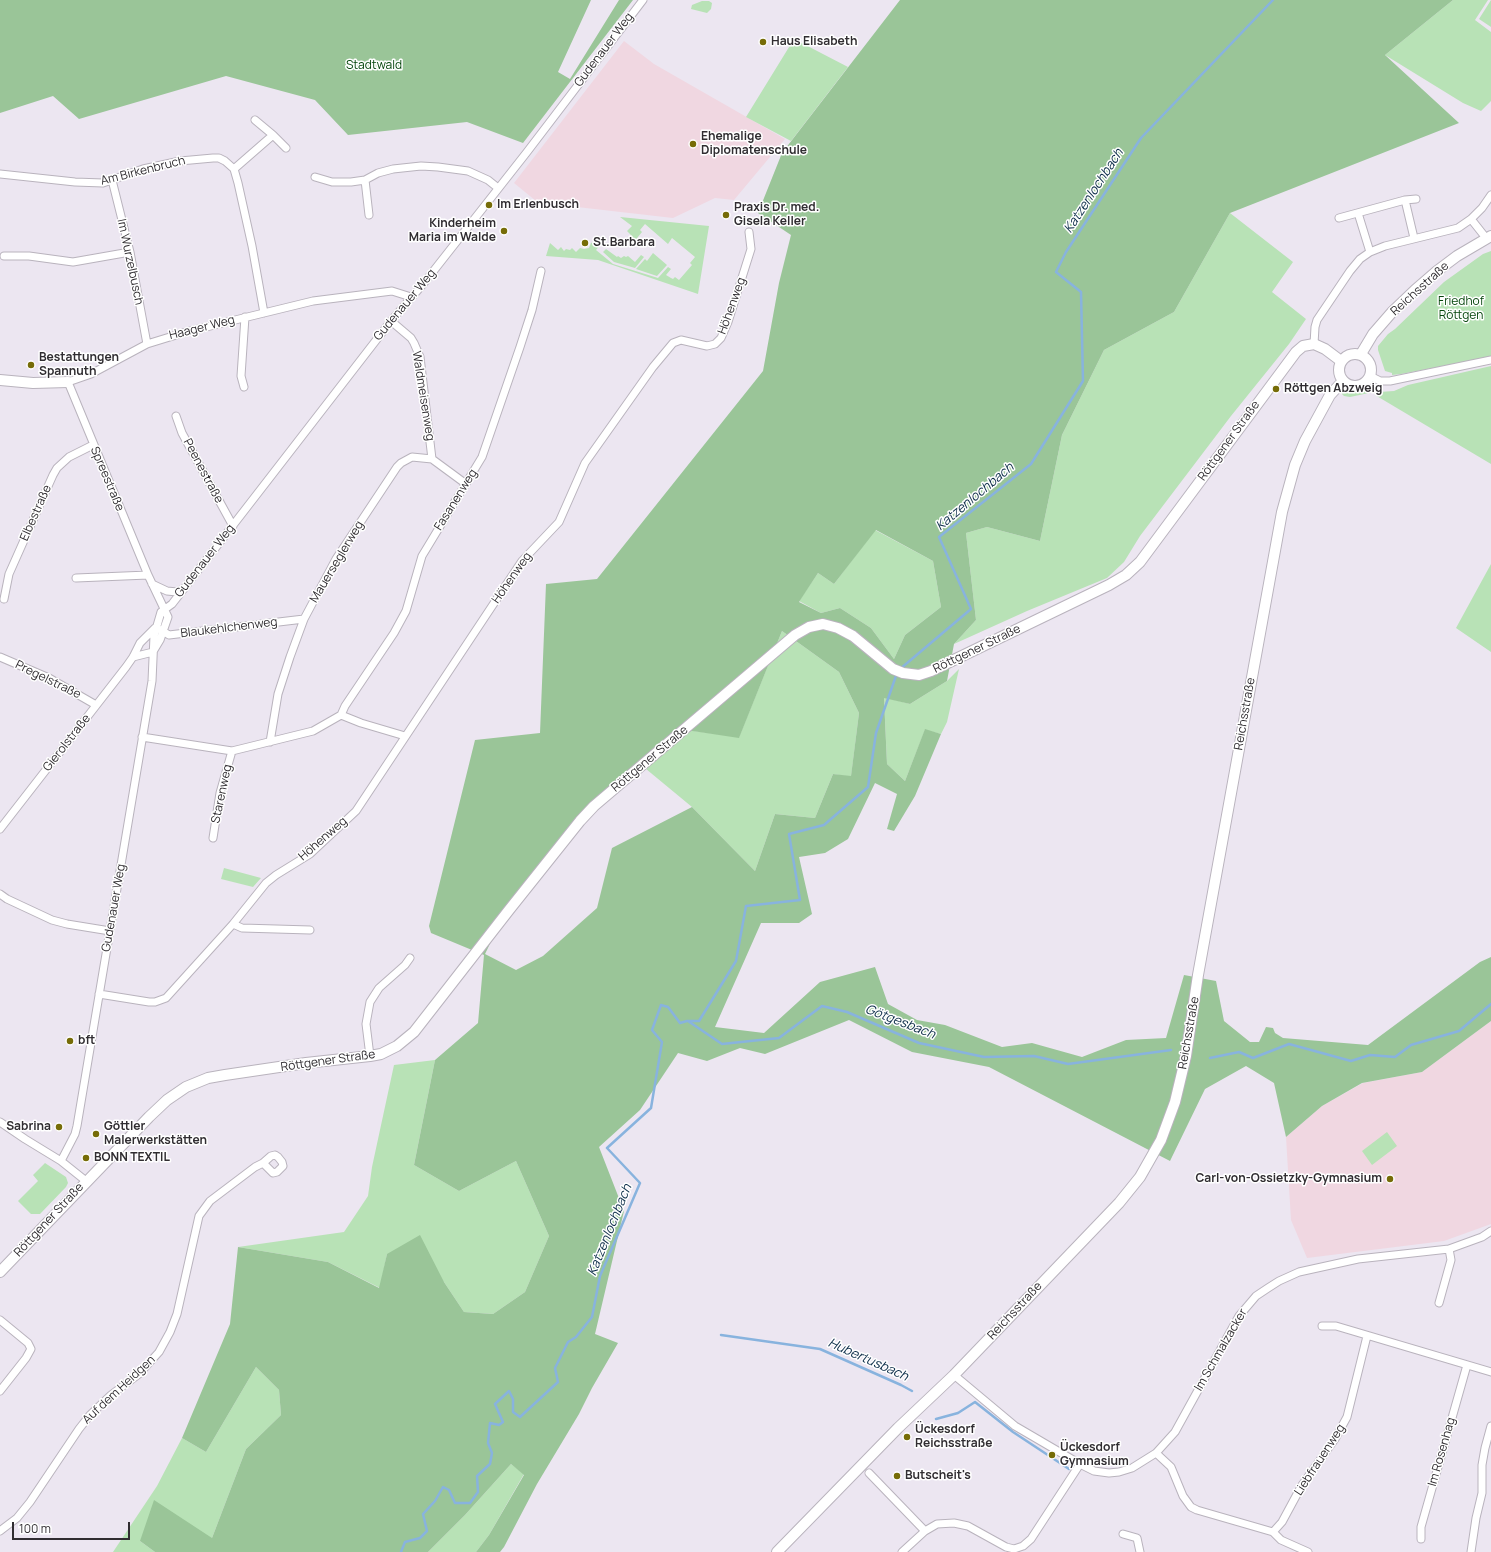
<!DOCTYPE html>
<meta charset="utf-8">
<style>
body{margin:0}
#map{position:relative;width:1491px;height:1552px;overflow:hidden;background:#ece6f1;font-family:Manrope,sans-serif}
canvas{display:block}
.scale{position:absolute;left:12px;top:1522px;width:118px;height:18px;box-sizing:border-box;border:2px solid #302d31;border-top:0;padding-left:5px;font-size:12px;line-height:14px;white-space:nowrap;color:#302d31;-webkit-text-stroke:3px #fff;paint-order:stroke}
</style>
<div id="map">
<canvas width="1491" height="1552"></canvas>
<div class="scale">100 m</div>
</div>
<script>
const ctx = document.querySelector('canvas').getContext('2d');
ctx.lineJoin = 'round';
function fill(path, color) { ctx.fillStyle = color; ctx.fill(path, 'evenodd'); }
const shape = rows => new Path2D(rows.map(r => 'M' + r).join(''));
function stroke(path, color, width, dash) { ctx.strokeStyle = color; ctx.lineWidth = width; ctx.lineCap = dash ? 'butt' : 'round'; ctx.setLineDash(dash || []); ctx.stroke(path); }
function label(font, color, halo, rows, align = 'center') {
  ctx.font = font + ' Manrope,sans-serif'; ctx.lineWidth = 3; ctx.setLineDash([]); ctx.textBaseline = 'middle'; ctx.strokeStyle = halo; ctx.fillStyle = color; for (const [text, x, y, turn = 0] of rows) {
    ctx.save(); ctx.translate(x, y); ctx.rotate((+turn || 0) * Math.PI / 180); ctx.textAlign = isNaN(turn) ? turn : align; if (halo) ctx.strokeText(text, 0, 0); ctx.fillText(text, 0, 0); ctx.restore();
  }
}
fill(shape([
 [624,41,654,64,785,139,734,200,715,198,673,218,542,203,536,201,514,183],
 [1491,1021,1491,1224,1444,1241,1307,1258,1291,1220,1286,1137,1322,1106,1363,1083,1422,1072]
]), '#f0d7e1');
fill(shape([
 [1453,0,1488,0,1475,20,1491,32,1491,101,1481,111,1463,103,1385,55],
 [1491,0,1491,27,1479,19],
 [702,1,709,1,712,3,711,9,707,13,691,9,692,5],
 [794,39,848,67,791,141,746,117],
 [1230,213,1293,262,1272,292,1306,319,1289,344,1231,416,1140,536,1124,562,1107,578,1027,611,954,644,976,620,966,533,987,527,1040,541,1062,435,1104,350,1174,312],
 [620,217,709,226,698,294,598,260,546,256,550,243,558,250,561,247,564,251,566,249,570,250,572,248,576,252,580,248,584,249,589,248,591,243,597,240,601,244,596,250,613,264,658,278,668,267,671,269,666,275,671,278,673,279,675,277,679,280,692,265,690,263,695,257,672,238,668,244,645,224,640,230,642,232,633,243,629,240,632,236,627,231,632,226],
 [606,249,617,257,618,256,621,258,624,256,626,257,628,256,635,262,641,255,644,257,635,268,614,262,603,252],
 [1491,251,1491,357,1401,374,1392,375,1392,373,1385,371,1378,350,1378,346,1388,334,1395,329,1444,282,1483,254],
 [653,253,667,265,657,276,636,269,645,259,647,261],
 [1491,366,1491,464,1375,395,1379,392,1394,391,1408,385],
 [1369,387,1376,387,1369,393,1350,397,1344,396,1341,393,1348,391,1357,391],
 [875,530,933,561,941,607,905,635,894,659,871,628,840,608,821,613,799,601,818,573,834,584],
 [1491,564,1491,652,1456,628],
 [782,631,839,672,859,713,851,777,833,774,815,818,775,814,755,871,692,807,640,764,679,729,739,737],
 [959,669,947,722,941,734,925,730,905,781,887,764,884,697,910,704,947,681],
 [224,868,261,878,253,887,221,879],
 [435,1060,414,1165,459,1191,516,1161,549,1236,525,1292,493,1314,464,1312,444,1282,387,1254,380,1288,328,1262,238,1247,344,1232,368,1196,372,1167,394,1065],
 [1387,1132,1397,1146,1372,1165,1362,1151],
 [45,1163,66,1177,68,1183,66,1187,40,1214,31,1214,18,1201,38,1181,33,1175],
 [256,1367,279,1390,281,1415,246,1449,212,1538,140,1541,155,1552,113,1552,157,1486,182,1438,206,1452],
 [511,1464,524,1474,489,1535,476,1552,428,1552,465,1515]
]), '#b8e2b6');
fill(shape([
 [0,0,591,0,558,72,570,79,619,0,633,0,523,143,467,122,348,135,315,100,226,76,79,119,53,96,0,113],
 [900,0,1453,0,1385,55,1459,123,1230,213,1174,312,1104,350,1062,435,1040,541,987,527,966,533,976,620,954,644,947,681,910,704,884,698,887,764,905,781,925,729,941,734,915,796,894,831,887,829,897,794,875,783,848,839,825,853,799,857,812,914,799,923,761,923,715,1027,764,1033,820,982,875,967,888,1004,917,1020,945,1025,1002,1047,1032,1043,1082,1057,1126,1040,1166,1038,1184,975,1216,981,1224,1021,1250,1042,1259,1042,1266,1027,1273,1028,1275,1033,1283,1038,1368,1045,1480,962,1491,957,1491,1021,1422,1072,1362,1083,1322,1106,1286,1137,1274,1083,1246,1066,1205,1089,1170,1161,989,1067,912,1052,849,1020,765,1054,740,1048,707,1061,678,1053,640,1110,599,1147,624,1211,595,1334,618,1343,592,1388,579,1414,537,1484,504,1547,500,1552,476,1552,489,1535,524,1475,511,1464,465,1515,428,1552,155,1552,140,1541,154,1500,212,1538,246,1449,281,1415,279,1390,256,1367,206,1452,182,1438,230,1324,238,1247,328,1262,379,1288,387,1254,420,1235,444,1282,464,1312,493,1314,525,1292,549,1236,516,1161,459,1191,414,1165,435,1060,478,1023,484,955,431,933,429,926,475,740,540,733,546,584,597,579,763,371,779,283,791,235,758,213,782,153],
 [876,530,933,561,941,607,905,635,894,659,871,628,840,608,821,613,799,602,818,573,834,584],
 [782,631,839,672,859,713,851,776,833,774,815,818,775,814,755,871,692,807,612,848,597,908,543,956,516,970,485,954,505,913,589,806,679,729,739,738]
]), '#9ac598');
stroke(shape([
 [900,669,971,609,939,537,1031,464,1083,381,1081,292,1056,272,1066,252,1141,138,1273,0],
 [688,1021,722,1044,779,1038,822,1006,847,1012,919,1043,984,1057,1034,1056,1068,1064,1171,1050],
 [1210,1058,1239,1052,1253,1058,1289,1044,1351,1061,1370,1055,1395,1057,1411,1045,1459,1031,1491,1004],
 [721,1335,820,1349,901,1385,912,1391],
 [936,1419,958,1413,975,1402,1013,1432,1069,1469],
 [401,1552,405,1542,420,1538,427,1531,423,1514,435,1501,443,1487,449,1490,455,1503,470,1503,478,1492,477,1476,490,1464,492,1453,488,1443,490,1423,499,1425,503,1422,495,1404,509,1391,513,1399,513,1412,520,1417,558,1382,555,1368,568,1342,576,1337,592,1317,600,1276,640,1183,607,1148,651,1108,662,1042,652,1030,661,1005,668,1007,680,1023,687,1021,699,1021,736,961,746,906,800,900,789,834,824,825,868,787,876,733,897,673]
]), '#88b3de', 2.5);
const street = shape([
 [255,120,273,135],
 [234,169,273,135,286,148],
 [0,174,75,182,103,183,143,169,180,161,213,158,219,158,225,161,234,169,238,183,252,246,264,313],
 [315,177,332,182,351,182,365,180,378,173,393,169,421,166,438,167,468,171,488,180,498,188],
 [112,180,130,252,147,344],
 [365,180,369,215],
 [1405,200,1414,238],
 [1358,213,1370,252],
 [1339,218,1405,200,1416,199],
 [1471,219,1486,238],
 [4,256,29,256,73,262,130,252],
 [391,321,411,338,414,343,420,357,432,459],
 [1314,344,1315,327,1317,320,1350,271,1360,259,1370,252,1385,246,1458,228,1471,219,1482,208,1491,195],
 [1370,376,1380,381,1390,381,1491,360],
 [244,387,241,376,245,317],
 [176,416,182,433,233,526],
 [76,578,148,575],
 [152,584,167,591,177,592,183,589],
 [4,599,9,574,53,475,57,468,69,457,93,445],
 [161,630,169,635,304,619],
 [154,650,160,640,168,617,148,575,68,382,91,374,147,344,186,332,313,301,392,291,411,297],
 [0,657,49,678,96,705],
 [133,657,153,652],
 [341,715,345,706,394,633,406,611,422,556,482,457,520,347,532,310,541,271],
 [341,715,361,723,405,736],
 [142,737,232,751,313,731,341,715],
 [270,742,278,694,290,657,304,619,336,559,397,467,401,463,412,457,432,459,466,484],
 [0,829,126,667,133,657,140,643,155,628],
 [213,838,220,793,232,751],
 [0,894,7,899,52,920,67,924,110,931],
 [233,924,242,928,310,930],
 [99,994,149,1002,155,1002,166,998,233,924,266,883,276,875,310,854,356,811,522,561,559,522,585,463,653,367,673,343,681,340,707,346,715,344,721,338,728,322,751,249,749,232],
 [370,1056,366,1024,370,1002,379,988,405,965,410,958],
 [0,1122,25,1139,61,1161,86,1181],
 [61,1161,75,1134,77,1126,152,681,154,636,161,612,172,604,391,321,424,283,527,152,643,0],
 [1439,1303,1451,1260,1449,1249],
 [0,1320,28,1343,31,1349,26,1358,0,1391],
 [1322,1326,1336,1326,1491,1372],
 [954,1375,1015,1426,1080,1464,1094,1471,1109,1473,1119,1472,1132,1468,1156,1453,1175,1432,1239,1316,1256,1296,1268,1288,1279,1281,1299,1272,1358,1259,1449,1249,1482,1237,1491,1231],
 [1156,1453,1171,1467,1183,1496,1191,1507,1197,1510,1273,1532,1281,1540,1308,1552],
 [869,1473,925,1531,937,1524,954,1523,968,1526,1006,1547,1014,1549,1023,1546,1031,1539,1080,1464],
 [0,1531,17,1518,30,1502,79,1429,90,1415,111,1395,139,1374,159,1352,170,1332,177,1314,199,1216,210,1201,255,1167,263,1163,271,1156,275,1155,278,1157,282,1162,283,1166,277,1172,273,1173,263,1163],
 [1273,1532,1282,1522,1302,1485,1335,1439,1347,1417,1367,1336],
 [1123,1534,1137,1538,1140,1552],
 [1421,1539,1421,1527,1467,1365],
 [902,1552,925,1531],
 [1471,1552,1476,1518,1482,1493,1482,1465,1485,1448,1491,1426]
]);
const secondary = shape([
 '1339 370a16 16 0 1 1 32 0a16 16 0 1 1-32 0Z',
 [1361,354,1373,334,1393,311,1415,290,1437,271,1457,256,1491,236],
 [0,380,33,383,68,382],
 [0,1272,149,1117,167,1100,186,1087,208,1078,225,1075,306,1063,370,1056,381,1054,397,1046,414,1032,509,910,580,821,594,806,795,635,809,627,823,624,838,628,853,636,893,669,903,673,919,675,931,671,1109,585,1126,575,1140,562,1296,352,1303,346,1314,344,1325,349,1341,361],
 [777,1552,898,1428,954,1375,1119,1203,1140,1177,1161,1140,1175,1102,1186,1056,1198,975,1282,512,1295,465,1305,441,1330,395,1343,381]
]);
stroke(street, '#b9b3bd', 9);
stroke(secondary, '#b9b3bd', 12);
stroke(street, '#fff', 7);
stroke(secondary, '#fff', 10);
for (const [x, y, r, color] of [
 [763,42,4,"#766c07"],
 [693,144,4,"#766c07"],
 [489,205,4,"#766c07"],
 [726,215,4,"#766c07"],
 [504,231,4,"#766c07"],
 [585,243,4,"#766c07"],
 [31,365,4,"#766c07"],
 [1276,389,4,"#766c07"],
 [70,1041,4,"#766c07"],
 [59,1127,4,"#766c07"],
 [96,1134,4,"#766c07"],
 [86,1158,4,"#766c07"],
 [1390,1179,4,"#766c07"],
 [907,1437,4,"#766c07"],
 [1052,1455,4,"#766c07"],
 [897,1476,4,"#766c07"]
]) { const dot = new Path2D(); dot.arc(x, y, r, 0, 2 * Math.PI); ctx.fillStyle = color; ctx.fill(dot); stroke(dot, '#fff', 1.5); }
label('bold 12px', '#302d31', '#fff', [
 ["Haus Elisabeth",771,42],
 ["Ehemalige",701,137],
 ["Diplomatenschule",701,151],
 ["Im Erlenbusch",497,205],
 ["Praxis Dr. med.",734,208],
 ["Gisela Keller",734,222],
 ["Kinderheim",496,224,"right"],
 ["Maria im Walde",496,238,"right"],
 ["St.Barbara",593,243],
 ["Bestattungen",39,358],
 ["Spannuth",39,372],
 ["Röttgen Abzweig",1284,389],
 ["bft",78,1041],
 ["Sabrina",51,1127,"right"],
 ["Göttler",104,1127],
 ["Malerwerkstätten",104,1141],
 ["BONN TEXTIL",94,1158],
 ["Carl-von-Ossietzky-Gymnasium",1382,1179,"right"],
 ["Ückesdorf",915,1430],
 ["Reichsstraße",915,1444],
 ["Ückesdorf",1060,1448],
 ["Gymnasium",1060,1462],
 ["Butscheit's",905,1476]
], 'left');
label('12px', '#302d31', '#fff', [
 ["Gudenauer Weg",604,50,-53],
 ["Am Birkenbruch",143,171,-14],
 ["Im Wurzelbusch",130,262,78],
 ["Reichsstraße",1420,289,-42],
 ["Gudenauer Weg",405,305,-50],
 ["Höhenweg",732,306,-70],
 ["Haager Weg",202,328,-14],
 ["Waldmeisenweg",423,396,81],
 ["Röttgener Straße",1229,441,-54],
 ["Peenestraße",203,471,62],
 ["Spreestraße",107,479,67],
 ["Fasanenweg",456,500,-58],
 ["Elbestraße",36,513,-66],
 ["Gudenauer Weg",205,561,-52],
 ["Mauerseglerweg",337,562,-59],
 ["Höhenweg",512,578,-55],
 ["Blaukehlchenweg",229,628,-7],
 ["Röttgener Straße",977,649,-26],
 ["Pregelstraße",48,680,26],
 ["Reichsstraße",1245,714,-80],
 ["Gierolstraße",67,743,-52],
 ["Röttgener Straße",650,759,-40],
 ["Starenweg",222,794,-78],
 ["Höhenweg",323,839,-41],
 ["Gudenauer Weg",114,908,-80],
 ["Reichsstraße",1189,1033,-80],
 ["Röttgener Straße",328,1061,-8],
 ["Röttgener Straße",49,1220,-47],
 ["Reichsstraße",1015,1311,-47],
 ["Im Schmalzacker",1221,1350,-60],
 ["Auf dem Heidgen",119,1390,-43],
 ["Im Rosenhag",1442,1452,-74],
 ["Liebfrauenweg",1320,1460,-57]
]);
label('12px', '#06460c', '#fff', [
 ["Stadtwald",374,66],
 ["Friedhof",1461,302],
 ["Röttgen",1461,316]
]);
label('italic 13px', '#0b2c48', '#fff', [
 ["Katzenlochbach",1094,191,-57],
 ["Katzenlochbach",975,497,-40],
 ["Götgesbach",900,1022,21],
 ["Katzenlochbach",610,1230,-68],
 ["Hubertusbach",868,1360,24]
]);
</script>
